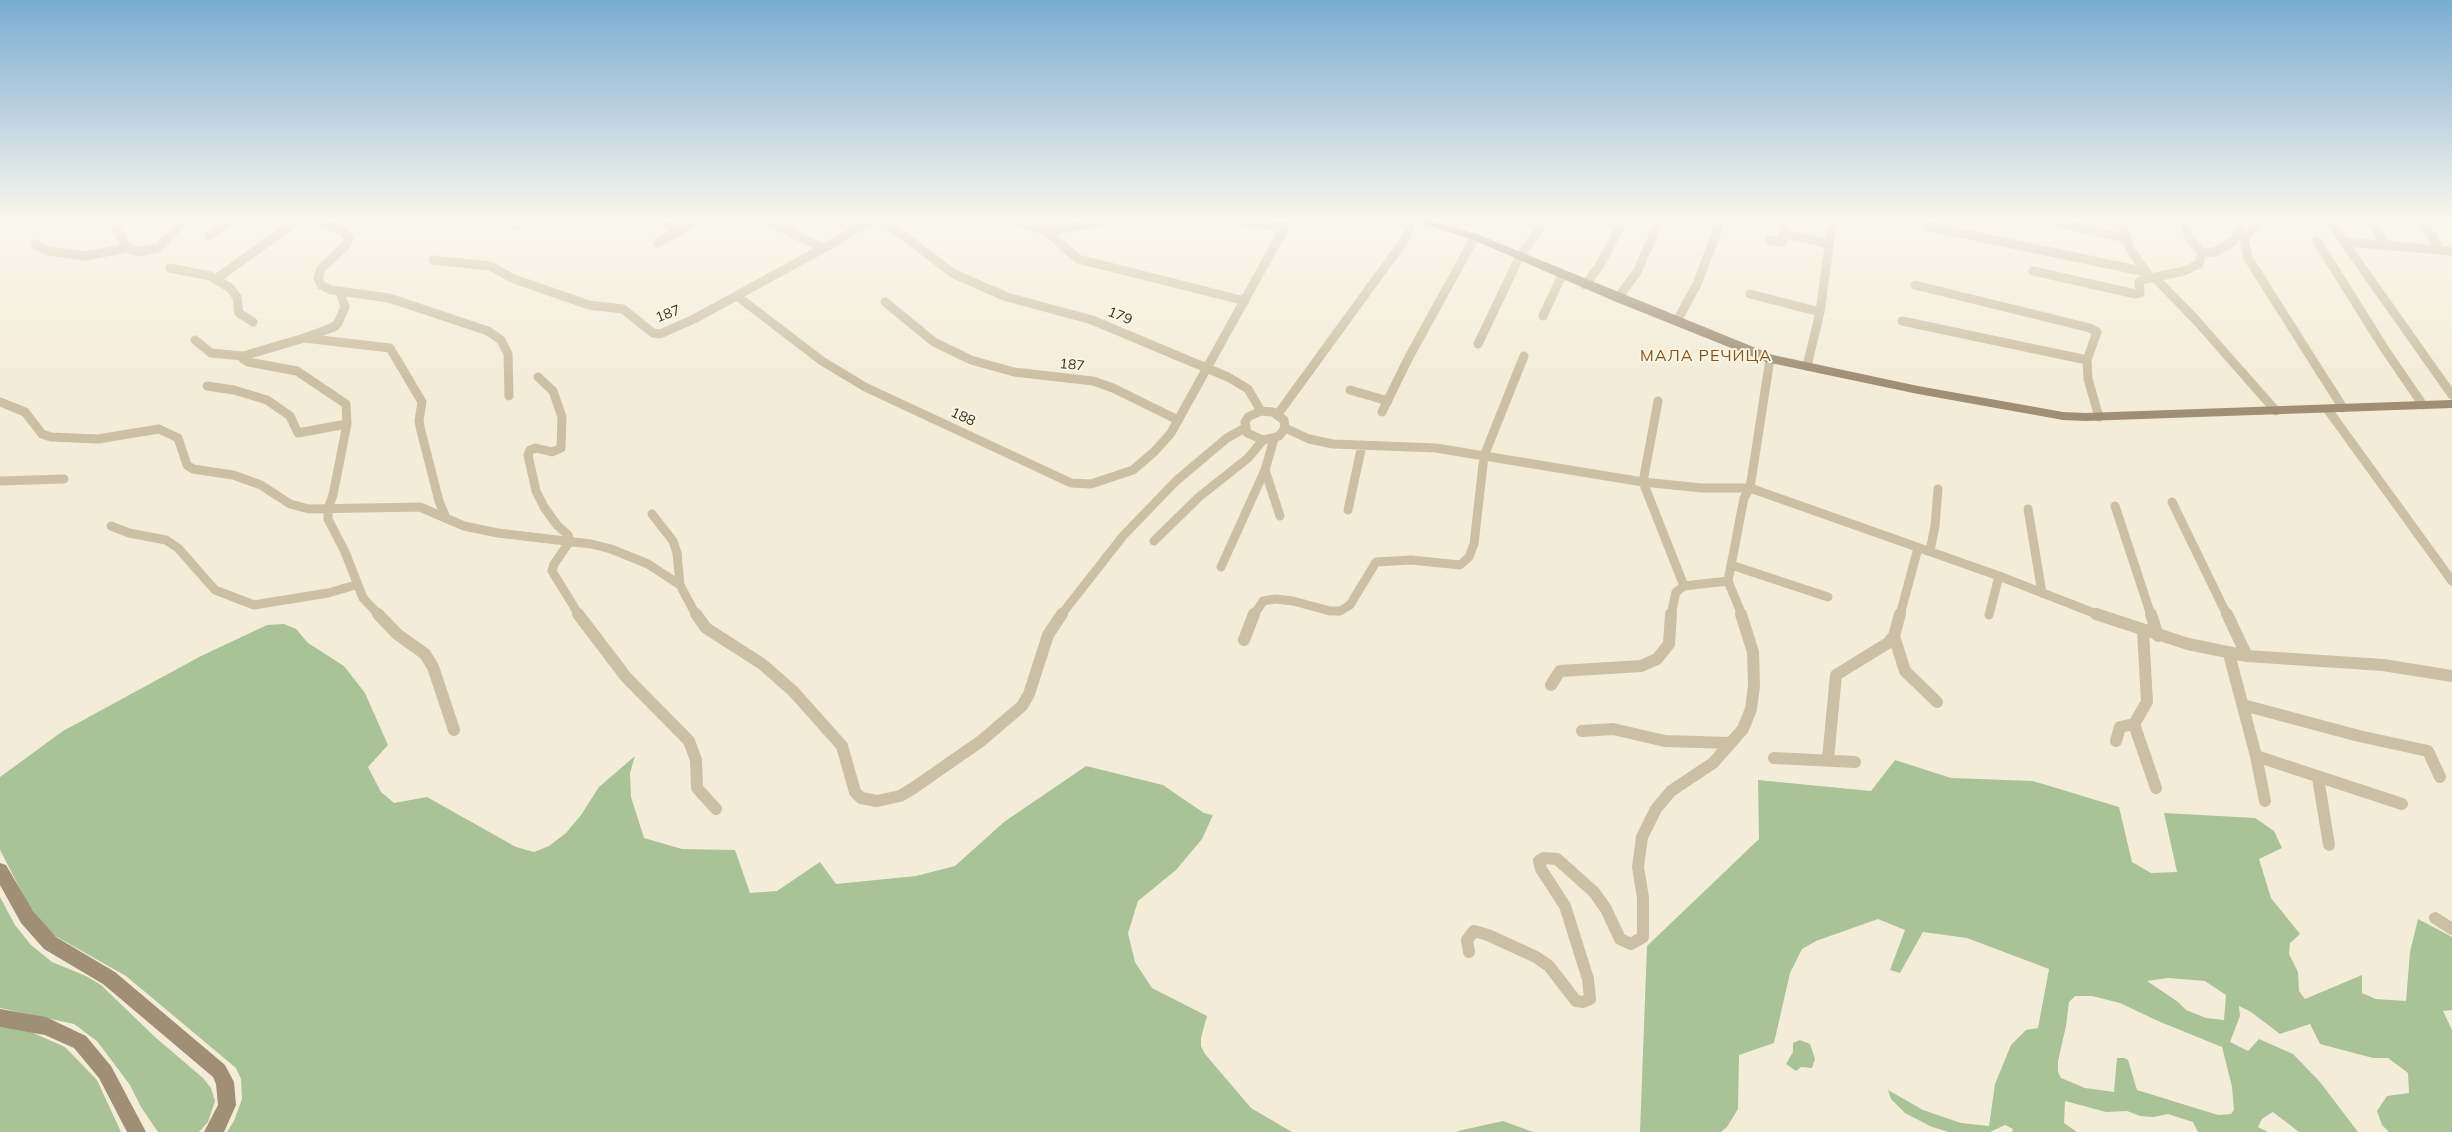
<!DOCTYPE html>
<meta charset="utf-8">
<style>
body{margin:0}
canvas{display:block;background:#f3edd8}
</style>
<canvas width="2452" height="1132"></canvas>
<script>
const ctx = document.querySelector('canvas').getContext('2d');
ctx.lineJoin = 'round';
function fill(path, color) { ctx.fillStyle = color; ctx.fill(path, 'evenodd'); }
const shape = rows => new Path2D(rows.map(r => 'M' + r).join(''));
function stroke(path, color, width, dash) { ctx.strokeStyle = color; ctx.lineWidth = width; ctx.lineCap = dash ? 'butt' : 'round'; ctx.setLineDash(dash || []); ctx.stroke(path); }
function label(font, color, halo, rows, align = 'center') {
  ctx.font = font + ' Mulish,sans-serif'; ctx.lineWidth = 4; ctx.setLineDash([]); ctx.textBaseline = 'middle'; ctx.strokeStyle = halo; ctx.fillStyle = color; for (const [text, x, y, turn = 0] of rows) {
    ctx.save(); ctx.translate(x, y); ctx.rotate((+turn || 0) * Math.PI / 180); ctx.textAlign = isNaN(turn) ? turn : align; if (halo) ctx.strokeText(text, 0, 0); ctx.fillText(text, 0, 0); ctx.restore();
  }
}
fill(shape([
 [284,624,296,629,308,643,344,666,365,693,388,745,368,767,381,792,394,803,427,797,516,847,534,852,549,846,566,833,581,815,599,787,635,756,630,773,631,797,644,838,682,849,735,850,750,893,777,891,820,862,836,884,916,876,955,866,1004,822,1086,766,1163,785,1204,813,1213,815,1202,839,1176,870,1138,901,1128,933,1135,962,1152,988,1207,1016,1201,1038,1201,1046,1205,1054,1251,1108,1292,1132,227,1132,234,1121,242,1099,241,1079,236,1068,126,976,50,933,28,904,0,850,0,777,63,731,201,656,267,625],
 [1895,760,1951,778,2033,781,2119,807,2132,862,2151,873,2177,872,2164,813,2255,818,2274,831,2282,848,2259,859,2271,898,2300,934,2290,943,2289,954,2298,972,2299,991,2305,999,2362,975,2362,993,2376,999,2406,1001,2410,952,2418,919,2452,937,2452,1010,2443,1011,2452,1030,2452,1132,2389,1132,2382,1125,2377,1111,2387,1096,2409,1093,2408,1073,2388,1058,2373,1058,2320,1044,2310,1024,2280,1034,2251,1012,2239,1006,2240,1016,2230,1042,2248,1051,2259,1039,2293,1054,2320,1082,2358,1132,2299,1132,2273,1112,2262,1119,2258,1127,2268,1132,2198,1132,2193,1122,2168,1114,2153,1117,2140,1116,2127,1111,2106,1112,2065,1101,2064,1123,2077,1132,2012,1132,2013,1129,2005,1125,1990,1132,1949,1132,1932,1127,1905,1113,1891,1099,1888,1090,1923,1110,1961,1123,1989,1126,1995,1084,2011,1045,2026,1030,2038,1028,2049,969,1967,938,1923,932,1900,973,1890,970,1905,930,1878,919,1816,941,1802,949,1790,973,1774,1043,1739,1055,1738,1109,1727,1127,1721,1132,1640,1132,1647,946,1759,839,1758,780,1871,791],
 [2168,978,2205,981,2226,995,2224,1020,2206,1018,2186,1010,2178,1002,2147,981],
 [2075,996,2092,996,2120,1003,2158,1021,2222,1047,2232,1087,2234,1110,2231,1114,2218,1115,2137,1090,2128,1060,2124,1058,2117,1058,2114,1092,2085,1088,2061,1078,2058,1072,2058,1061,2066,1026,2069,1002],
 [0,897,15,925,31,945,52,962,86,976,101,985,155,1037,203,1078,211,1088,215,1101,208,1122,199,1132,158,1132,141,1107,130,1085,97,1041,74,1024,0,1008],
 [0,1027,29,1031,65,1047,97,1080,121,1132,0,1132],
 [1800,1040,1810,1044,1815,1059,1812,1068,1801,1067,1796,1071,1786,1064,1793,1052,1793,1043],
 [1503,1121,1533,1132,1457,1132,1458,1131]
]), '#a9c397');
stroke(shape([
 [112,218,114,226,128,248,138,252,158,248,187,218],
 [309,218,344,231,349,239,346,245,321,269,318,278,321,285,331,290,389,298,488,331,501,340,508,354,509,396],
 [511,218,517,226],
 [655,218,679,232],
 [759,218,823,248],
 [880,218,954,274,1007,297,1092,320,1228,377,1248,389,1261,411],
 [1011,218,1047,232,1078,259,1245,301],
 [1217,218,1285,227],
 [2038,218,2126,238],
 [2120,218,2130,249,2148,274],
 [2327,218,2452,395],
 [2368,218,2387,246],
 [2420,218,2441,250],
 [1927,226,2146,272],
 [2254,228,2244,239,2248,258,2343,408],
 [1047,232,1117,218],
 [1783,233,1829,244],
 [209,236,233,218],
 [1770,240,1782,242,1785,223],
 [2317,241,2384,348,2423,405],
 [2346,242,2452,251],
 [658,243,701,218],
 [35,244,47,251,85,256,128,248],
 [2202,253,2215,252,2234,241,2240,229,2238,218],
 [433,260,490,266,514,279,589,305,623,309,653,333,660,334,694,319,833,243,874,218],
 [170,268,210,276,229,287,237,297,239,313,253,322],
 [2033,271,2136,294,2140,293,2139,282,2142,280,2184,271,2199,264,2202,253,2189,237,2182,218],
 [2155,278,2195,319,2276,411],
 [216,279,301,218],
 [1585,285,1600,265,1625,218],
 [1915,285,2090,328,2097,332,2087,360,2088,379,2099,417],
 [1750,294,1820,312],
 [737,296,822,361,865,387,1071,483,1091,484,1133,470,1155,451,1171,433,1290,218],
 [1618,298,1637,272,1661,218],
 [885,302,934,342,971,360,1014,372,1093,381,1113,388,1178,420],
 [1543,316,1562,275],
 [1677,321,1697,284,1722,218],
 [1902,321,2087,360],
 [304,338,390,348,422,402,419,421,421,431,439,501,446,518],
 [195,340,211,353,243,356,304,338,334,327,338,323,345,307,340,291],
 [1478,344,1520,256,1547,218],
 [243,356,243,359,248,362,297,371,346,404,347,424,333,495,328,509,328,519,345,552,363,598,379,615],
 [1807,366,1820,312,1833,218],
 [538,377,553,391,562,417,561,448,552,452,536,448,530,450,528,455,536,491,544,507,557,525,568,535,570,541,554,564,552,571,579,615],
 [207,386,234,390,267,400,290,416,298,433,347,424],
 [1350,390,1388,401],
 [1658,401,1643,482,1684,586],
 [0,402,25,412,42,434,51,437,98,439,159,429,178,438,187,465,193,469,233,475,261,485,290,504,309,509,420,507,464,526,498,533,591,544,611,549,648,564,680,585,696,615],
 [2328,410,2452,581],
 [1261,411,1273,412,1284,420,1285,428,1279,436,1263,440,1247,433,1245,422,1248,417,1261,411],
 [1382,412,1409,357,1475,237],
 [1278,414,1406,238,1412,219],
 [1285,428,1309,439,1333,444,1436,448,1643,482,1702,488,1750,488,1999,576,2099,615],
 [1265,470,1280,516],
 [0,481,64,479],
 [2172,502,2227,615],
 [2115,506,2151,615],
 [2028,509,2042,593],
 [1348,510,1362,445],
 [652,514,673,541,677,553,680,585],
 [111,526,129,533,166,540,178,548,215,590,254,605,328,593,356,585],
 [1154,541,1199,497,1248,458,1263,440],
 [1930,551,1935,526,1938,489],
 [1731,565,1828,597],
 [1221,567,1265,470,1274,439],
 [1061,615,1123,536,1176,481,1227,438,1245,428],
 [1254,615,1263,601,1275,599,1293,601,1330,611,1340,611,1350,605,1376,562,1411,560,1460,565,1469,557,1474,544,1484,456,1524,356],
 [1671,615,1676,592,1684,586,1728,581],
 [1742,615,1728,581,1744,498,1750,488,1770,359],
 [1900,615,1918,548],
 [1989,615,1999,576]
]), '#cbc0a3', 9);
stroke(shape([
 [378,614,397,634,425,654,433,667,454,730],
 [578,614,626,677,689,741,696,760,697,788,716,809],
 [696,614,706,628,762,664,793,691,842,746,855,792,861,798,877,801,900,796,912,789,981,741,1022,706,1029,694,1048,635,1062,614],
 [2096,614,2188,644,2247,656,2383,665,2452,676],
 [2151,614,2158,636],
 [2227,614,2247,656],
 [2143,631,2147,702,2134,724,2156,788],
 [1894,636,1905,671,1937,702],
 [1244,640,1254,614],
 [2229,654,2256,756,2265,801],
 [1551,685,1560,671,1641,666,1657,659,1669,644,1671,614],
 [2243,705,2359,736,2428,751,2440,777],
 [1582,731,1613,729,1665,741,1731,743],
 [2116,741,2120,727,2134,724],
 [2256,756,2402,804],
 [1774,758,1855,762],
 [1828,759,1836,675,1888,643,1894,636,1900,614],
 [2318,778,2329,845],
 [2435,918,2452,929],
 [1469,952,1467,940,1474,931,1488,935,1536,957,1549,966,1576,1001,1583,1002,1590,999,1588,979,1565,906,1541,869,1539,861,1544,858,1557,859,1594,892,1606,909,1620,939,1631,944,1643,937,1643,898,1638,867,1642,837,1656,809,1671,791,1713,763,1743,729,1751,709,1754,686,1753,652,1741,614]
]), '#cbc0a3', 12);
fill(shape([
 [1404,218,1423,218,1479,235,1773,355,1918,386,2063,412,2085,413,2452,400,2452,408,2085,421,2063,420,1918,394,1766,362,1614,301,1471,239,1404,218],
 [0,863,6,865,33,911,56,937,115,972,225,1065,234,1082,236,1105,224,1132,204,1132,218,1105,216,1084,213,1077,103,984,44,949,21,923,0,885,0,863],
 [0,1009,46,1017,86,1036,111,1066,146,1132,127,1132,99,1078,74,1048,45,1035,0,1027,0,1009]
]), '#9f8f75');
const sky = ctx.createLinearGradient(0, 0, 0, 377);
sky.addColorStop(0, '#7aacd2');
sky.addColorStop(0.58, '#faf7ed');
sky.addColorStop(1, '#faf7ed00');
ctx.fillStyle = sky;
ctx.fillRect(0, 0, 2452, 377);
label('14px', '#362f26', '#faf6e4', [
 ["187",668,314,-21],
 ["179",1120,316,22],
 ["187",1072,365,6],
 ["188",963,417,25]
]);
ctx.letterSpacing = '1px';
label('16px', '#8a5219', '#faf6e4', [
 ["МАЛА РЕЧИЦА",1706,356]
]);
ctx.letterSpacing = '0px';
</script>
